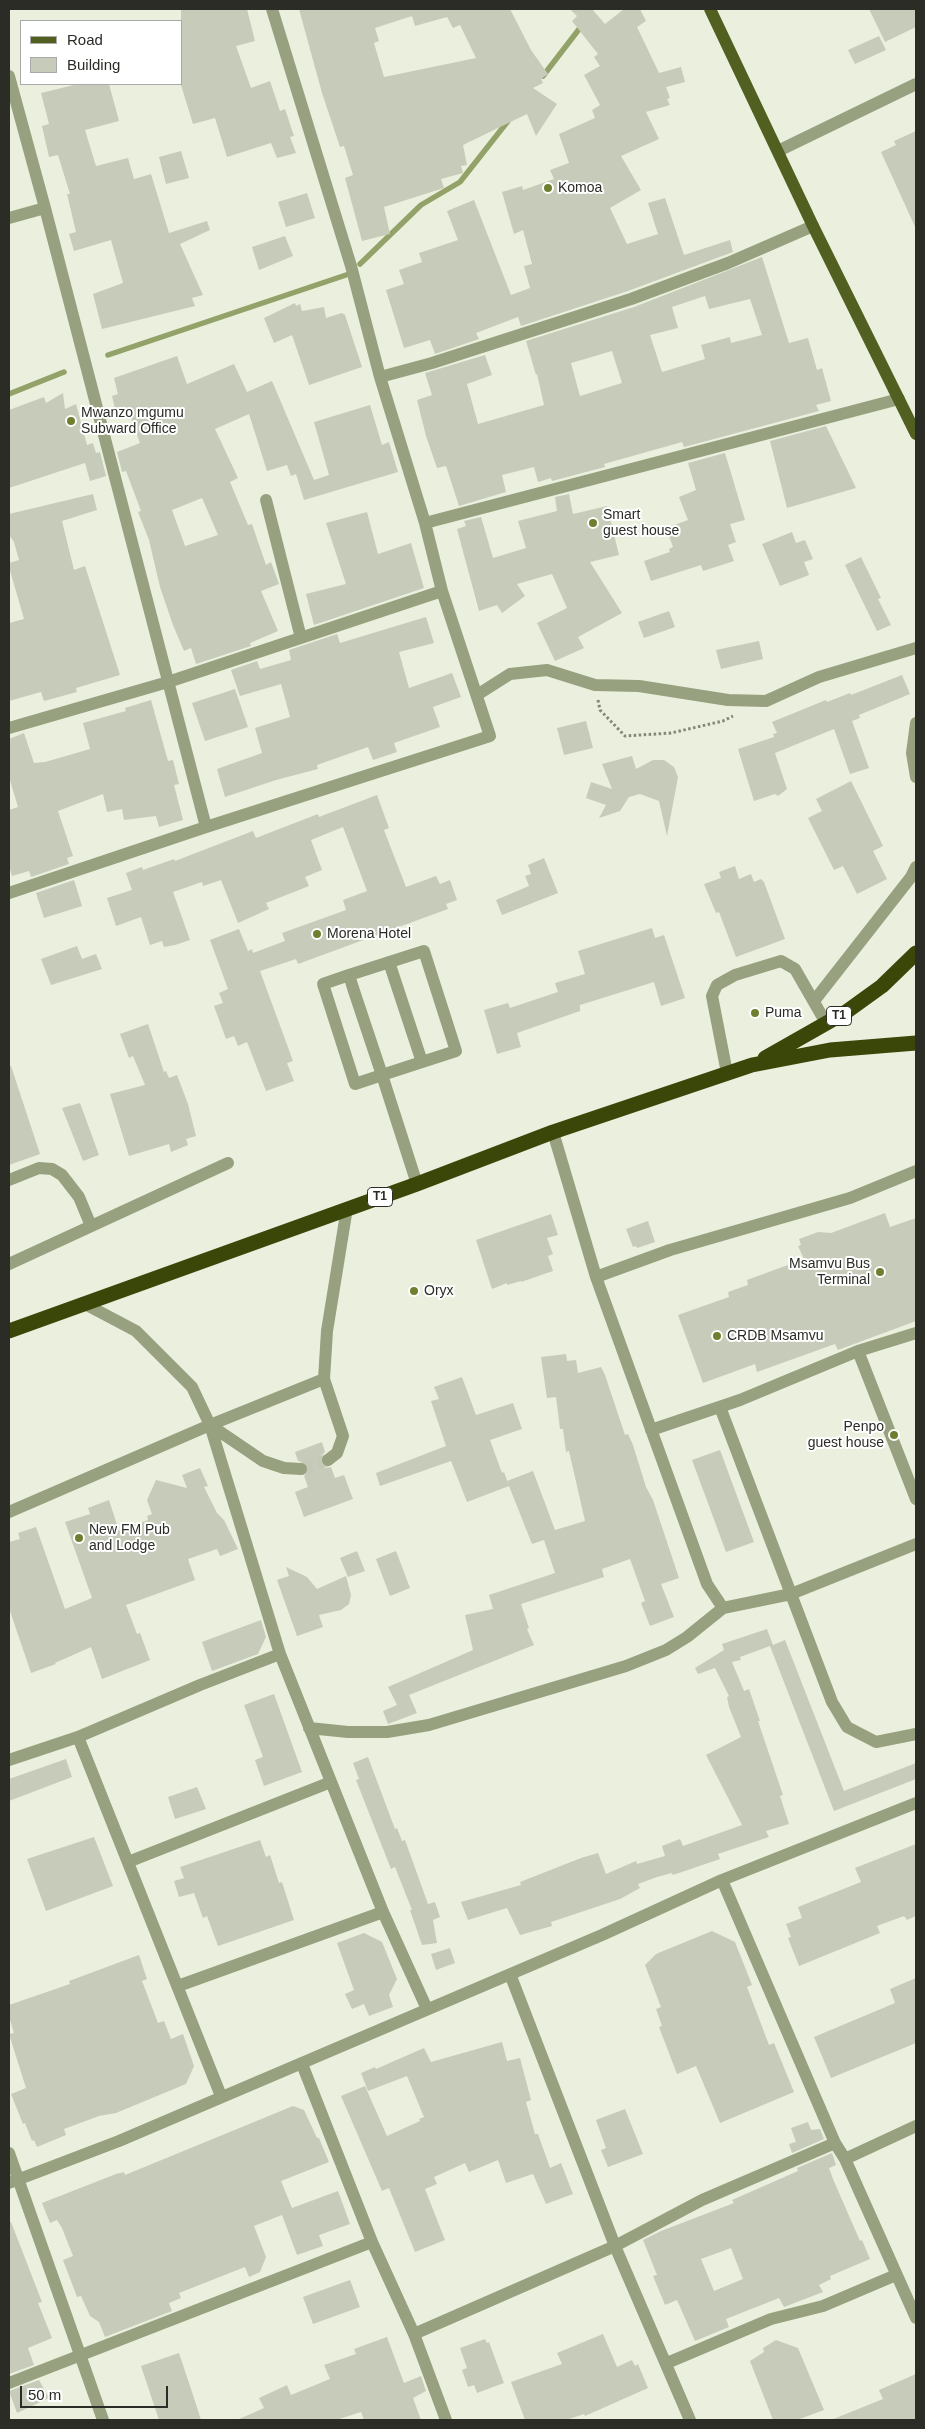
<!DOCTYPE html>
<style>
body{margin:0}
#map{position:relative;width:925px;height:2429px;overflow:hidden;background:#eaf0dd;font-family:Helvetica,sans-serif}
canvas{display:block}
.frame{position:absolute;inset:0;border:10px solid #2a2c25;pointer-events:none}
.legend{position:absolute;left:20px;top:20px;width:162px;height:65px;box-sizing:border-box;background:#fff;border:1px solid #aaaba8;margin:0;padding:6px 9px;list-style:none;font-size:15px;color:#2a2c25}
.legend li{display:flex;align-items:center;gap:10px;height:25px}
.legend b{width:25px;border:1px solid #aaaba8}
.scale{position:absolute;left:20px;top:2386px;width:148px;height:22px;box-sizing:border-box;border:2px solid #2a2c25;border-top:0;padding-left:6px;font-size:15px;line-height:18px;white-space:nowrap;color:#2a2c25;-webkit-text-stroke:4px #fff;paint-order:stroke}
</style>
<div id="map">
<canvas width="925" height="2429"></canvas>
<div class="frame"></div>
<ul class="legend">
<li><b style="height:6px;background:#515f21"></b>Road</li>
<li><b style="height:14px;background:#c6ccb9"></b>Building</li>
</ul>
<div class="scale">50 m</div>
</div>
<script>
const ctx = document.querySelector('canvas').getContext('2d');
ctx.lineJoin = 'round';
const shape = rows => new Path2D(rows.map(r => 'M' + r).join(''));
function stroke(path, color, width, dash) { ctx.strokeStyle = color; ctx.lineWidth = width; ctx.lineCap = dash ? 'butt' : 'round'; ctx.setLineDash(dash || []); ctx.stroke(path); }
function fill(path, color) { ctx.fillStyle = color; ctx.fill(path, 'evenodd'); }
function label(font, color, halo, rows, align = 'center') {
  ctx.font = font + ' Helvetica,sans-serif'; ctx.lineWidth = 4; ctx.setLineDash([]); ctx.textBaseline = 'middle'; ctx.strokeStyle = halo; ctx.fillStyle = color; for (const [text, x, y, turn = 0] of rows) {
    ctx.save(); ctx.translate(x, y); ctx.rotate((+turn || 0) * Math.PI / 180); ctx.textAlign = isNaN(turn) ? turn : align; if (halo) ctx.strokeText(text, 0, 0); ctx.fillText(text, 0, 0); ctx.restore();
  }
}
stroke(shape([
 [543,76,583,24],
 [360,264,421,205,460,182,508,121],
 [108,355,349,274],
 [9,394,64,372]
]), '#92a269', 5.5);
fill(shape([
 [181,9,247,9,255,41,236,46,251,88,270,81,280,111,285,109,294,136,290,137,296,153,277,158,271,143,227,157,215,118,193,124,181,85],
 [299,9,510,9,531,50,548,74,541,79,543,83,533,88,557,104,536,136,527,114,463,145,467,165,461,166,463,173,441,179,444,188,384,207,390,234,362,241,345,178,353,175,344,146,340,147,322,93],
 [412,16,415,26,447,17,453,28,460,25,476,58,384,77,374,43,379,41,375,28],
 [570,9,592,9,605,24,624,9,640,9,646,21,637,27,659,73,681,67,685,82,666,87,670,98,667,99,670,105,646,112,659,139,621,156,641,190,610,208,627,244,658,234,648,203,665,198,684,255,730,240,733,252,628,291,521,326,518,317,476,333,479,339,435,354,430,340,404,348,386,290,404,284,399,270,422,262,419,253,458,240,447,211,474,200,511,295,530,288,524,266,532,264,523,230,514,234,502,192,522,186,523,190,554,179,550,170,569,163,559,134,595,118,592,110,600,105,584,75,600,66,594,57,598,54,572,21,577,16],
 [869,9,916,9,916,27,885,42],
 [879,36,886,50,855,64,848,50],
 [78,84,109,84,119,121,85,130,96,166,128,158,134,179,151,174,169,233,207,221,210,230,180,244,203,295,192,298,195,306,102,329,93,294,123,283,111,240,74,251,69,234,76,232,67,194,70,194,58,155,49,157,42,126,49,124,41,93],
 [916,131,916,229,881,152,896,145,894,141],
 [181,151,189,178,166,184,159,157],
 [307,193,315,218,286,227,278,202],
 [285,236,293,256,259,270,252,247],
 [762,257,789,343,808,338,817,370,822,368,831,401,816,405,819,411,684,447,682,442,604,464,605,467,552,481,551,478,538,482,534,467,502,475,506,492,459,506,446,466,437,468,426,436,417,400,432,395,425,373,485,355,492,375,467,384,478,424,544,405,537,374,536,375,526,341,634,307],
 [705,296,709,309,750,299,762,335,731,343,730,337,701,345,705,359,662,372,650,335,678,328,672,307],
 [612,351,622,383,580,396,571,363],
 [295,303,296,306,300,304,302,311,324,307,326,318,342,313,345,315,362,367,309,385,292,335,274,343,264,318],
 [177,356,187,384,234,364,247,392,272,381,314,480,329,475,314,422,370,405,382,445,389,442,398,472,304,500,296,474,291,476,287,465,267,471,249,414,215,429,238,478,230,482,248,525,252,524,266,565,271,562,278,581,279,584,261,591,278,631,250,643,251,646,196,664,191,648,184,651,173,625,160,587,149,540,138,512,141,511,126,471,122,472,117,452,140,443,128,410,116,413,112,396,118,394,114,378],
 [202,498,218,535,185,546,172,510],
 [63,393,65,409,76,404,87,445,93,443,96,453,100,452,106,476,90,481,85,463,9,488,9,410,44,397,46,403],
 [826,426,856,488,787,508,770,441],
 [725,453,745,520,730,524,736,542,728,545,734,561,703,571,701,565,651,581,644,561,670,552,669,549,673,547,666,528,688,520,679,497,696,490,688,463],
 [93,494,97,510,62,521,74,570,85,566,120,675,76,688,77,692,44,701,41,692,9,701,9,623,24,619,9,567,9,563,19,560,14,542,9,535,9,514],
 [569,494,573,514,607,506,619,555,590,562,622,613,578,637,584,648,555,661,537,623,567,608,552,574,517,584,525,596,502,613,497,605,479,611,457,529,466,526,464,521,481,517,493,558,526,548,518,521,557,511,555,497],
 [367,512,378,554,411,543,424,588,314,625,306,594,346,584,326,523],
 [792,532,796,543,805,540,813,559,804,562,809,575,780,586,762,544],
 [861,557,881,598,878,599,891,625,877,631,845,565],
 [669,611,675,627,644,638,638,622],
 [426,617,434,643,399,652,409,688,452,673,461,697,433,707,440,727,394,743,397,752,373,760,368,747,317,765,318,769,276,780,225,797,217,769,262,753,255,728,290,717,281,684,240,696,231,670,257,661,260,669,291,660,289,650,337,634,340,643],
 [759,641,763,659,721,669,716,650],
 [902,675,910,694,859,715,860,718,852,721,869,768,850,774,834,729,775,753,787,789,778,796,775,794,754,801,738,749,774,737,773,734,777,733,772,722,826,700,827,702,850,693,851,695],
 [235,689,248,727,205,741,192,703],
 [151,700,168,761,173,760,179,784,174,785,183,820,159,827,156,816,124,820,122,809,107,812,103,794,58,811,73,856,67,858,69,864,31,877,29,871,12,876,9,866,9,810,18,807,9,777,9,739,24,733,34,763,45,762,90,749,83,723,126,711,125,708],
 [586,721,593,748,564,755,557,728],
 [632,756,636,769,653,760,664,760,674,767,678,777,667,836,659,801,640,794,629,797,620,811,599,818,606,805,586,798,591,782,612,789,602,764],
 [851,781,883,846,873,851,887,879,857,894,843,866,834,870,808,818,822,811,816,799],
 [377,795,389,828,384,830,406,887,436,876,440,884,450,880,457,900,446,904,448,909,298,964,296,959,260,971,293,1061,287,1063,294,1081,266,1091,247,1042,238,1046,234,1036,226,1039,214,1006,223,1003,219,993,228,989,210,940,239,929,248,951,252,949,253,953,285,941,282,933,346,910,343,900,367,891,343,827,311,840,322,870,305,877,309,886,266,903,269,909,238,923,221,880,203,886,202,882,173,892,190,940,175,945,164,947,162,941,150,945,141,917,116,926,107,898,132,890,126,873,142,867,143,870,174,859,175,861,253,831,256,838,318,814,319,817],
 [544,858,558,893,502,915,496,900,529,886,525,876,531,874,528,865],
 [735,866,739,879,751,874,754,882,761,879,764,882,785,939,736,957,719,912,716,913,704,884,721,878,719,872],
 [74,880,82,906,44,918,36,893],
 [652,928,655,938,664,935,685,998,661,1006,654,982,580,1005,580,1011,517,1033,521,1047,497,1054,484,1010,508,1003,510,1008,558,992,555,983,585,974,578,951],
 [77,946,82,959,96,954,102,969,51,985,41,959],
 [148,1024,164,1072,166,1071,169,1078,177,1075,188,1104,196,1136,186,1139,188,1145,171,1152,169,1144,129,1156,110,1094,145,1085,133,1056,129,1058,120,1034],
 [9,1066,11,1066,40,1154,9,1165],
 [80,1103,99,1155,83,1161,62,1108],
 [885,1213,890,1227,916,1218,916,1321,838,1350,835,1344,757,1372,755,1364,703,1383,678,1315,729,1297,728,1292,748,1285,747,1280,804,1259,798,1246,801,1245,799,1239,818,1232,831,1233],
 [551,1214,558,1235,547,1238,553,1254,548,1256,553,1271,521,1282,521,1281,507,1285,507,1283,492,1289,476,1240],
 [648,1221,655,1242,637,1248,636,1246,633,1247,626,1229],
 [566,1354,567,1361,576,1360,578,1373,601,1367,605,1375,625,1435,628,1434,633,1445,646,1487,653,1500,679,1578,661,1584,674,1617,650,1626,641,1603,645,1601,630,1559,602,1569,604,1577,521,1604,529,1628,527,1629,534,1645,409,1695,417,1713,388,1724,383,1711,397,1705,388,1687,473,1650,465,1615,493,1609,489,1595,555,1573,544,1540,532,1544,507,1481,533,1471,555,1530,585,1521,569,1451,566,1452,563,1429,560,1429,556,1397,547,1398,541,1357],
 [462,1377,476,1415,513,1403,522,1429,490,1440,502,1473,504,1472,509,1486,467,1502,451,1461,380,1486,376,1473,446,1446,431,1401,439,1399,434,1387],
 [322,1442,325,1452,320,1457,321,1465,325,1468,331,1467,335,1478,344,1475,353,1499,304,1517,295,1492,308,1487,304,1476,309,1469,306,1463,298,1461,295,1452],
 [720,1450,754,1542,726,1552,692,1460],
 [200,1468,208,1486,204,1487,217,1513,224,1520,238,1549,220,1556,217,1549,188,1559,195,1580,126,1605,137,1634,140,1633,150,1660,102,1679,91,1647,55,1663,56,1664,31,1673,9,1608,9,1542,20,1539,18,1533,36,1527,65,1609,92,1598,65,1522,90,1514,88,1508,109,1500,119,1531,148,1520,147,1516,152,1514,147,1500,156,1480,187,1488,182,1475],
 [357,1551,365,1571,348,1577,340,1558],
 [396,1551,410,1588,390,1596,376,1559],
 [286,1567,307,1577,317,1589,346,1576,351,1595,349,1604,341,1610,319,1615,323,1627,297,1636,277,1580,289,1576],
 [261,1620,266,1637,258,1654,212,1671,202,1642],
 [767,1629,773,1645,785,1640,844,1791,916,1763,916,1779,834,1811,770,1646,740,1657,741,1660,732,1662,744,1691,749,1689,760,1721,758,1721,783,1795,780,1796,789,1824,766,1831,769,1837,718,1854,720,1859,673,1875,672,1873,657,1877,638,1884,640,1888,620,1899,551,1922,552,1926,520,1935,507,1908,468,1920,461,1902,521,1885,520,1882,581,1858,598,1853,606,1874,636,1861,637,1864,665,1856,662,1846,680,1839,683,1846,742,1825,706,1755,741,1737,729,1707,727,1697,729,1696,715,1668,698,1674,695,1668,724,1650,722,1644],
 [274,1694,302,1772,264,1786,255,1760,263,1757,244,1705],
 [368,1757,395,1829,397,1828,402,1841,405,1840,428,1904,435,1902,440,1917,433,1920,437,1943,422,1945,410,1910,412,1910,395,1867,391,1869,356,1780,359,1779,353,1763],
 [66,1759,72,1777,9,1801,9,1779],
 [197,1787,206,1809,175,1819,168,1797],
 [94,1837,113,1886,46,1911,27,1859],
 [260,1840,266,1857,270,1855,279,1883,282,1882,294,1920,218,1946,207,1916,203,1918,194,1893,179,1897,174,1881,184,1878,180,1867],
 [916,1844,916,1916,907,1920,904,1916,877,1926,880,1933,799,1966,788,1938,791,1937,786,1924,802,1918,798,1907,861,1882,855,1868],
 [712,1931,735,1942,752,1985,747,1987,769,2045,774,2043,794,2092,720,2123,696,2066,677,2074,659,2027,662,2026,656,2009,661,2007,645,1965,656,1954],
 [364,1933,382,1942,397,1979,389,1995,393,2007,369,2016,364,2004,352,2009,345,1994,354,1990,337,1943],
 [450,1948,455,1963,436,1970,431,1954],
 [139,1955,147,1979,142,1981,158,2023,164,2021,171,2039,183,2034,194,2066,186,2084,116,2113,99,2116,64,2129,66,2135,37,2147,34,2140,32,2141,25,2123,23,2124,11,2094,26,2088,9,2034,14,2033,9,2017,9,2005,70,1984,69,1981],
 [916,1978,916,2043,831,2078,814,2037,895,2003,890,1989],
 [502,2042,507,2061,520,2058,531,2100,526,2102,535,2134,538,2134,550,2168,561,2163,573,2194,546,2204,533,2174,506,2183,498,2160,469,2172,465,2163,434,2177,437,2184,425,2189,445,2240,415,2252,389,2188,382,2191,341,2096,365,2086,387,2136,420,2121,419,2119,424,2117,407,2076,368,2091,361,2073,375,2067,376,2069,424,2048,431,2062],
 [293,2106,304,2110,317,2138,319,2138,329,2162,281,2181,292,2208,338,2191,350,2224,319,2235,323,2246,297,2255,282,2215,254,2226,266,2257,260,2272,249,2277,245,2267,179,2293,181,2298,169,2303,172,2311,105,2337,99,2322,90,2316,81,2296,77,2297,63,2260,73,2256,62,2228,57,2220,50,2223,42,2203,116,2174,124,2172,125,2175],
 [625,2109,643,2154,608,2167,601,2150,606,2148,596,2120],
 [808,2122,811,2130,820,2129,824,2139,792,2153,789,2144,796,2142,791,2128],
 [832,2153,836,2165,829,2168,833,2179,860,2241,862,2240,870,2259,830,2276,831,2279,819,2285,823,2292,784,2307,779,2298,726,2319,729,2327,695,2341,677,2300,665,2305,653,2276,657,2275,643,2240,661,2231,734,2203,732,2200,798,2171,797,2168],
 [731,2248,743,2279,714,2291,701,2259],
 [9,2222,11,2222,42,2302,38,2303,52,2338,28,2348,34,2365,9,2374],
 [350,2280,360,2307,313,2324,303,2297],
 [603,2334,617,2367,632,2360,635,2366,638,2364,648,2388,585,2416,584,2414,566,2420,525,2420,511,2382,562,2364,557,2353],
 [387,2337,404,2383,421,2376,426,2391,413,2398,421,2420,364,2420,361,2412,336,2420,237,2420,264,2408,259,2398,287,2385,291,2395,330,2379,324,2365,356,2354,354,2349],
 [485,2339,487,2343,489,2342,504,2383,477,2393,474,2385,468,2387,462,2370,467,2368,460,2348],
 [776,2340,798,2348,824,2410,797,2420,773,2420,750,2361,764,2352,763,2348],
 [179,2353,193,2395,201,2420,159,2420,141,2366],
 [916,2374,916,2420,831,2420,883,2399,879,2390],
 [39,2380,49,2398,17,2413,9,2391]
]), '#c6ccb9');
stroke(shape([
 [301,1469,328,1460]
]), '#c4c9b8', 12, [12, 6]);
stroke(shape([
 [598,700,600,710,625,736,671,733,723,721,733,716]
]), '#83877a', 3, [2.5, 2.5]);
stroke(shape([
 [9,76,45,208,206,827],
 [778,151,916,84],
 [9,218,45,208],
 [380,377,432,363,631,299,728,263,813,226],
 [266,500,301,638],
 [425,523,899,399],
 [477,695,510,674,547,670,595,685,639,686,728,700,766,701,819,677,916,648],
 [916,723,912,753,916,777],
 [9,728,168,682,442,591],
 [9,893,206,827,490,736,442,591,425,523,380,377,351,266,272,9],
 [389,962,422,1062],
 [349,975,323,984,355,1084,382,1075,422,1062,456,1051,424,951,349,975,353,988,382,1075,417,1184],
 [814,1001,911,877,916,867],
 [727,1073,712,996,717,985,735,975,781,961,795,969,826,1023],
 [553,1132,596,1277,707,1584,723,1608,791,1594,916,1544],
 [9,1180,39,1168,52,1169,62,1175,79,1197,91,1226],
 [9,1264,228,1163],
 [596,1277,670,1250,850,1198,916,1171],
 [83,1303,136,1331,192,1387,210,1425,280,1654,383,1912,427,2009],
 [858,1351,916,1499],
 [720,1407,832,1702,847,1727,876,1742,916,1734],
 [210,1425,263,1461,284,1468,301,1469],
 [651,1430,740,1400,858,1351,916,1333],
 [328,1460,337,1453,343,1436,324,1379,327,1331,347,1208],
 [9,1512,210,1425,324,1379],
 [309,1728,348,1732,387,1732,429,1725,626,1666,666,1650,687,1637,723,1608],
 [78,1737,221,2096],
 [9,1760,78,1737,200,1685,280,1654],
 [128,1862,331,1782],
 [722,1880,835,2143,845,2159,916,2318],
 [510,1974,615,2246,690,2420],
 [178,1986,383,1912],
 [302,2064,372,2242,414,2334,446,2420],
 [9,2153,103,2420],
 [845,2159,916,2126],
 [9,2183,119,2141,602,1935,722,1880,916,1803],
 [414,2334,615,2246,702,2200,835,2143],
 [667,2363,771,2319,823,2306,896,2275],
 [9,2383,372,2242]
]), '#97a07f', 12);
stroke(shape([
 [710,9,813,226,916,434]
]), '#515f21', 12);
stroke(shape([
 [765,1058,846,1012,882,986,916,953],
 [9,1331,417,1184,553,1132,752,1065,830,1050,916,1043]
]), '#3b4709', 15);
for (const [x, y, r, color] of [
 [548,188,5,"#6e8030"],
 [71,421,5,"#6e8030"],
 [593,523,5,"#6e8030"],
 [317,934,5,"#6e8030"],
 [755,1013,5,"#6e8030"],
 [880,1272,5,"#6e8030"],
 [414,1291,5,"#6e8030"],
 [717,1336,5,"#6e8030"],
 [894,1435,5,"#6e8030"],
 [79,1538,5,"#6e8030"]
]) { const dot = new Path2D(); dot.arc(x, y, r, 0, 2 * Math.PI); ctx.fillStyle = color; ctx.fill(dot); stroke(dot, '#fff', 2); }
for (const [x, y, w] of [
 [839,1016,25],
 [380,1197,25]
]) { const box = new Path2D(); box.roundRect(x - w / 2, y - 9.5, w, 19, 4); ctx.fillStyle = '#fff'; ctx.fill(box); stroke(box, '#2a2c25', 1); }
label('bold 12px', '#2a2c25', null, [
 ["T1",839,1016],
 ["T1",380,1197]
]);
label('14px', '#2a2c25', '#fff', [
 ["Komoa",558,188],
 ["Mwanzo mgumu",81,413],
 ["Subward Office",81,429],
 ["Smart",603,515],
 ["guest house",603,531],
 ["Morena Hotel",327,934],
 ["Puma",765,1013],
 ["Msamvu Bus",870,1264,"right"],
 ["Terminal",870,1280,"right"],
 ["Oryx",424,1291],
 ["CRDB Msamvu",727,1336],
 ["Penpo",884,1427,"right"],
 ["guest house",884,1443,"right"],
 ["New FM Pub",89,1530],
 ["and Lodge",89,1546]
], 'left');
</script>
